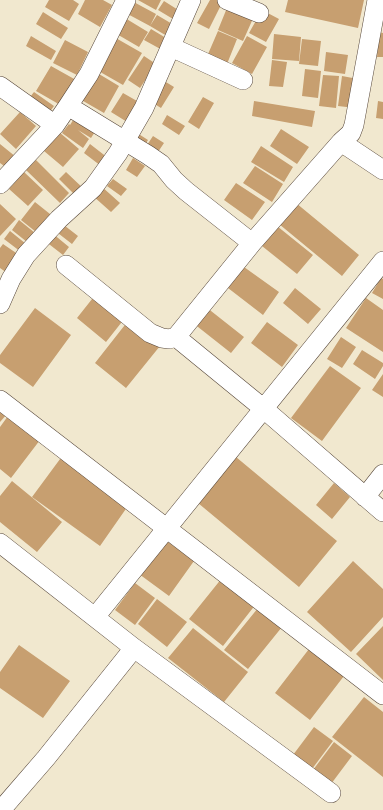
<!DOCTYPE html>
<style>
body{margin:0}
canvas{display:block;background:#f1e8cf}
</style>
<canvas width="383" height="810"></canvas>
<script>
const ctx = document.querySelector('canvas').getContext('2d');
ctx.lineJoin = 'round';
function fill(path, color) { ctx.fillStyle = color; ctx.fill(path, 'evenodd'); }
const shape = rows => new Path2D(rows.map(r => 'M' + r).join(''));
function stroke(path, color, width, dash) { ctx.strokeStyle = color; ctx.lineWidth = width; ctx.lineCap = dash ? 'butt' : 'round'; ctx.setLineDash(dash || []); ctx.stroke(path); }
fill(shape([
 [49,0,73,0,79,4,69,21,45,7],
 [85,0,103,0,112,5,100,27,78,14],
 [130,0,156,14,150,26,122,11],
 [138,0,161,0,156,10],
 [210,0,220,0,223,1,209,29,197,23],
 [288,0,364,0,358,28,285,12],
 [164,1,183,13,178,22,158,10],
 [229,3,255,14,243,41,218,30],
 [262,10,279,19,266,42,249,33],
 [43,12,68,28,61,39,36,24],
 [157,15,179,28,172,39,150,26],
 [125,18,148,32,139,47,115,33],
 [151,29,171,41,164,51,144,40],
 [218,31,237,39,225,69,205,61],
 [379,32,383,33,383,57,377,57],
 [274,34,301,37,299,61,272,59],
 [31,36,56,51,51,60,26,46],
 [247,36,267,47,252,74,232,63],
 [114,37,142,53,123,85,95,69],
 [302,39,321,41,318,66,299,64],
 [65,40,88,52,77,75,53,63],
 [326,52,348,55,345,74,324,71],
 [144,56,156,64,140,88,128,80],
 [272,60,287,62,283,87,269,86],
 [51,66,76,80,62,106,36,91],
 [305,69,321,71,318,98,302,96],
 [94,71,119,86,104,113,78,98],
 [323,75,339,76,336,108,319,106],
 [342,76,358,79,355,108,338,106],
 [161,79,174,87,161,108,148,100],
 [34,92,54,106,46,117,26,102],
 [123,93,144,105,132,125,111,112],
 [203,97,214,103,199,129,188,122],
 [254,101,315,111,312,127,252,116],
 [378,101,383,102,383,119,376,118],
 [20,112,36,126,16,149,0,134],
 [77,114,98,127,91,138,78,130,89,139,83,148,62,133,69,124,70,125],
 [167,115,185,126,179,135,162,124],
 [281,129,309,147,297,164,270,146],
 [134,131,148,140,142,150],
 [59,132,79,149,63,167,44,151],
 [153,136,164,143,154,158,143,151],
 [0,144,16,157,7,168,0,163],
 [90,144,108,158,101,166,84,153],
 [261,146,293,167,284,182,251,162],
 [133,158,145,166,137,177,126,170],
 [36,160,69,193,60,203,26,170],
 [255,166,283,184,272,202,243,183],
 [24,172,43,190,28,206,9,189],
 [66,172,85,190,78,198,59,179],
 [113,179,127,189,121,196,107,186],
 [236,183,265,202,252,220,224,200],
 [101,186,120,203,111,212,93,196],
 [35,202,55,218,41,236,21,220],
 [296,203,359,255,342,276,279,224],
 [0,204,16,219,0,236],
 [19,220,40,237,32,246,12,230],
 [60,222,78,236,72,244,54,230],
 [277,226,313,255,297,274,262,246],
 [10,231,31,248,25,255,4,239],
 [52,233,69,247,63,255,45,241],
 [3,244,22,257,10,275,0,268,0,248],
 [244,267,279,292,263,315,228,288],
 [381,278,383,279,383,299,372,293],
 [295,288,321,309,308,324,283,303],
 [96,294,125,318,106,342,77,318],
 [366,298,383,310,383,352,346,328],
 [206,307,244,337,231,353,193,323],
 [35,308,71,335,33,387,0,363,0,355],
 [128,321,160,346,126,388,95,363],
 [267,322,298,345,282,367,251,343],
 [341,337,356,347,342,368,327,359],
 [362,350,383,363,383,366,375,379,353,364],
 [330,366,361,388,322,441,291,418],
 [383,374,383,397,372,390],
 [0,409,7,414,0,422],
 [8,416,40,440,11,478,0,469,0,427],
 [63,455,130,503,100,546,32,497],
 [236,457,337,541,299,587,198,503],
 [12,481,62,522,37,552,0,522,0,496],
 [334,483,350,497,332,519,316,505],
 [164,539,194,561,169,596,139,574],
 [353,561,383,589,383,617,351,652,307,612],
 [222,578,256,604,223,646,189,619],
 [135,583,155,598,135,625,115,610],
 [157,599,187,622,167,647,138,624],
 [258,608,282,627,248,669,224,650],
 [383,626,383,680,356,654],
 [193,628,248,672,224,702,168,658],
 [19,645,70,681,43,718,0,688,0,672],
 [309,649,344,676,310,720,275,693],
 [364,697,383,712,383,777,332,737],
 [314,727,333,741,312,769,293,755],
 [334,742,352,756,331,784,313,770]
]), '#c79f70');
const minor = shape([
 [227,0,259,13],
 [377,0,354,125,351,133,341,142,252,243,176,337,264,409,383,512],
 [171,47,243,80],
 [0,86,55,125],
 [68,106,148,155,161,164,174,180,186,191,252,243],
 [341,142,383,170],
 [0,184,55,125,68,106,89,74,126,0],
 [66,265,150,333,162,338,169,339,176,337],
 [0,304,11,279,26,255,59,219,93,188,118,153,144,108,191,0],
 [0,400,383,695],
 [365,497,383,474],
 [0,543,134,648,331,793],
 [95,617,383,261],
 [1,810,46,758,134,648]
]);
stroke(minor, '#564639', 20);
stroke(minor, '#fff', 19);
</script>
